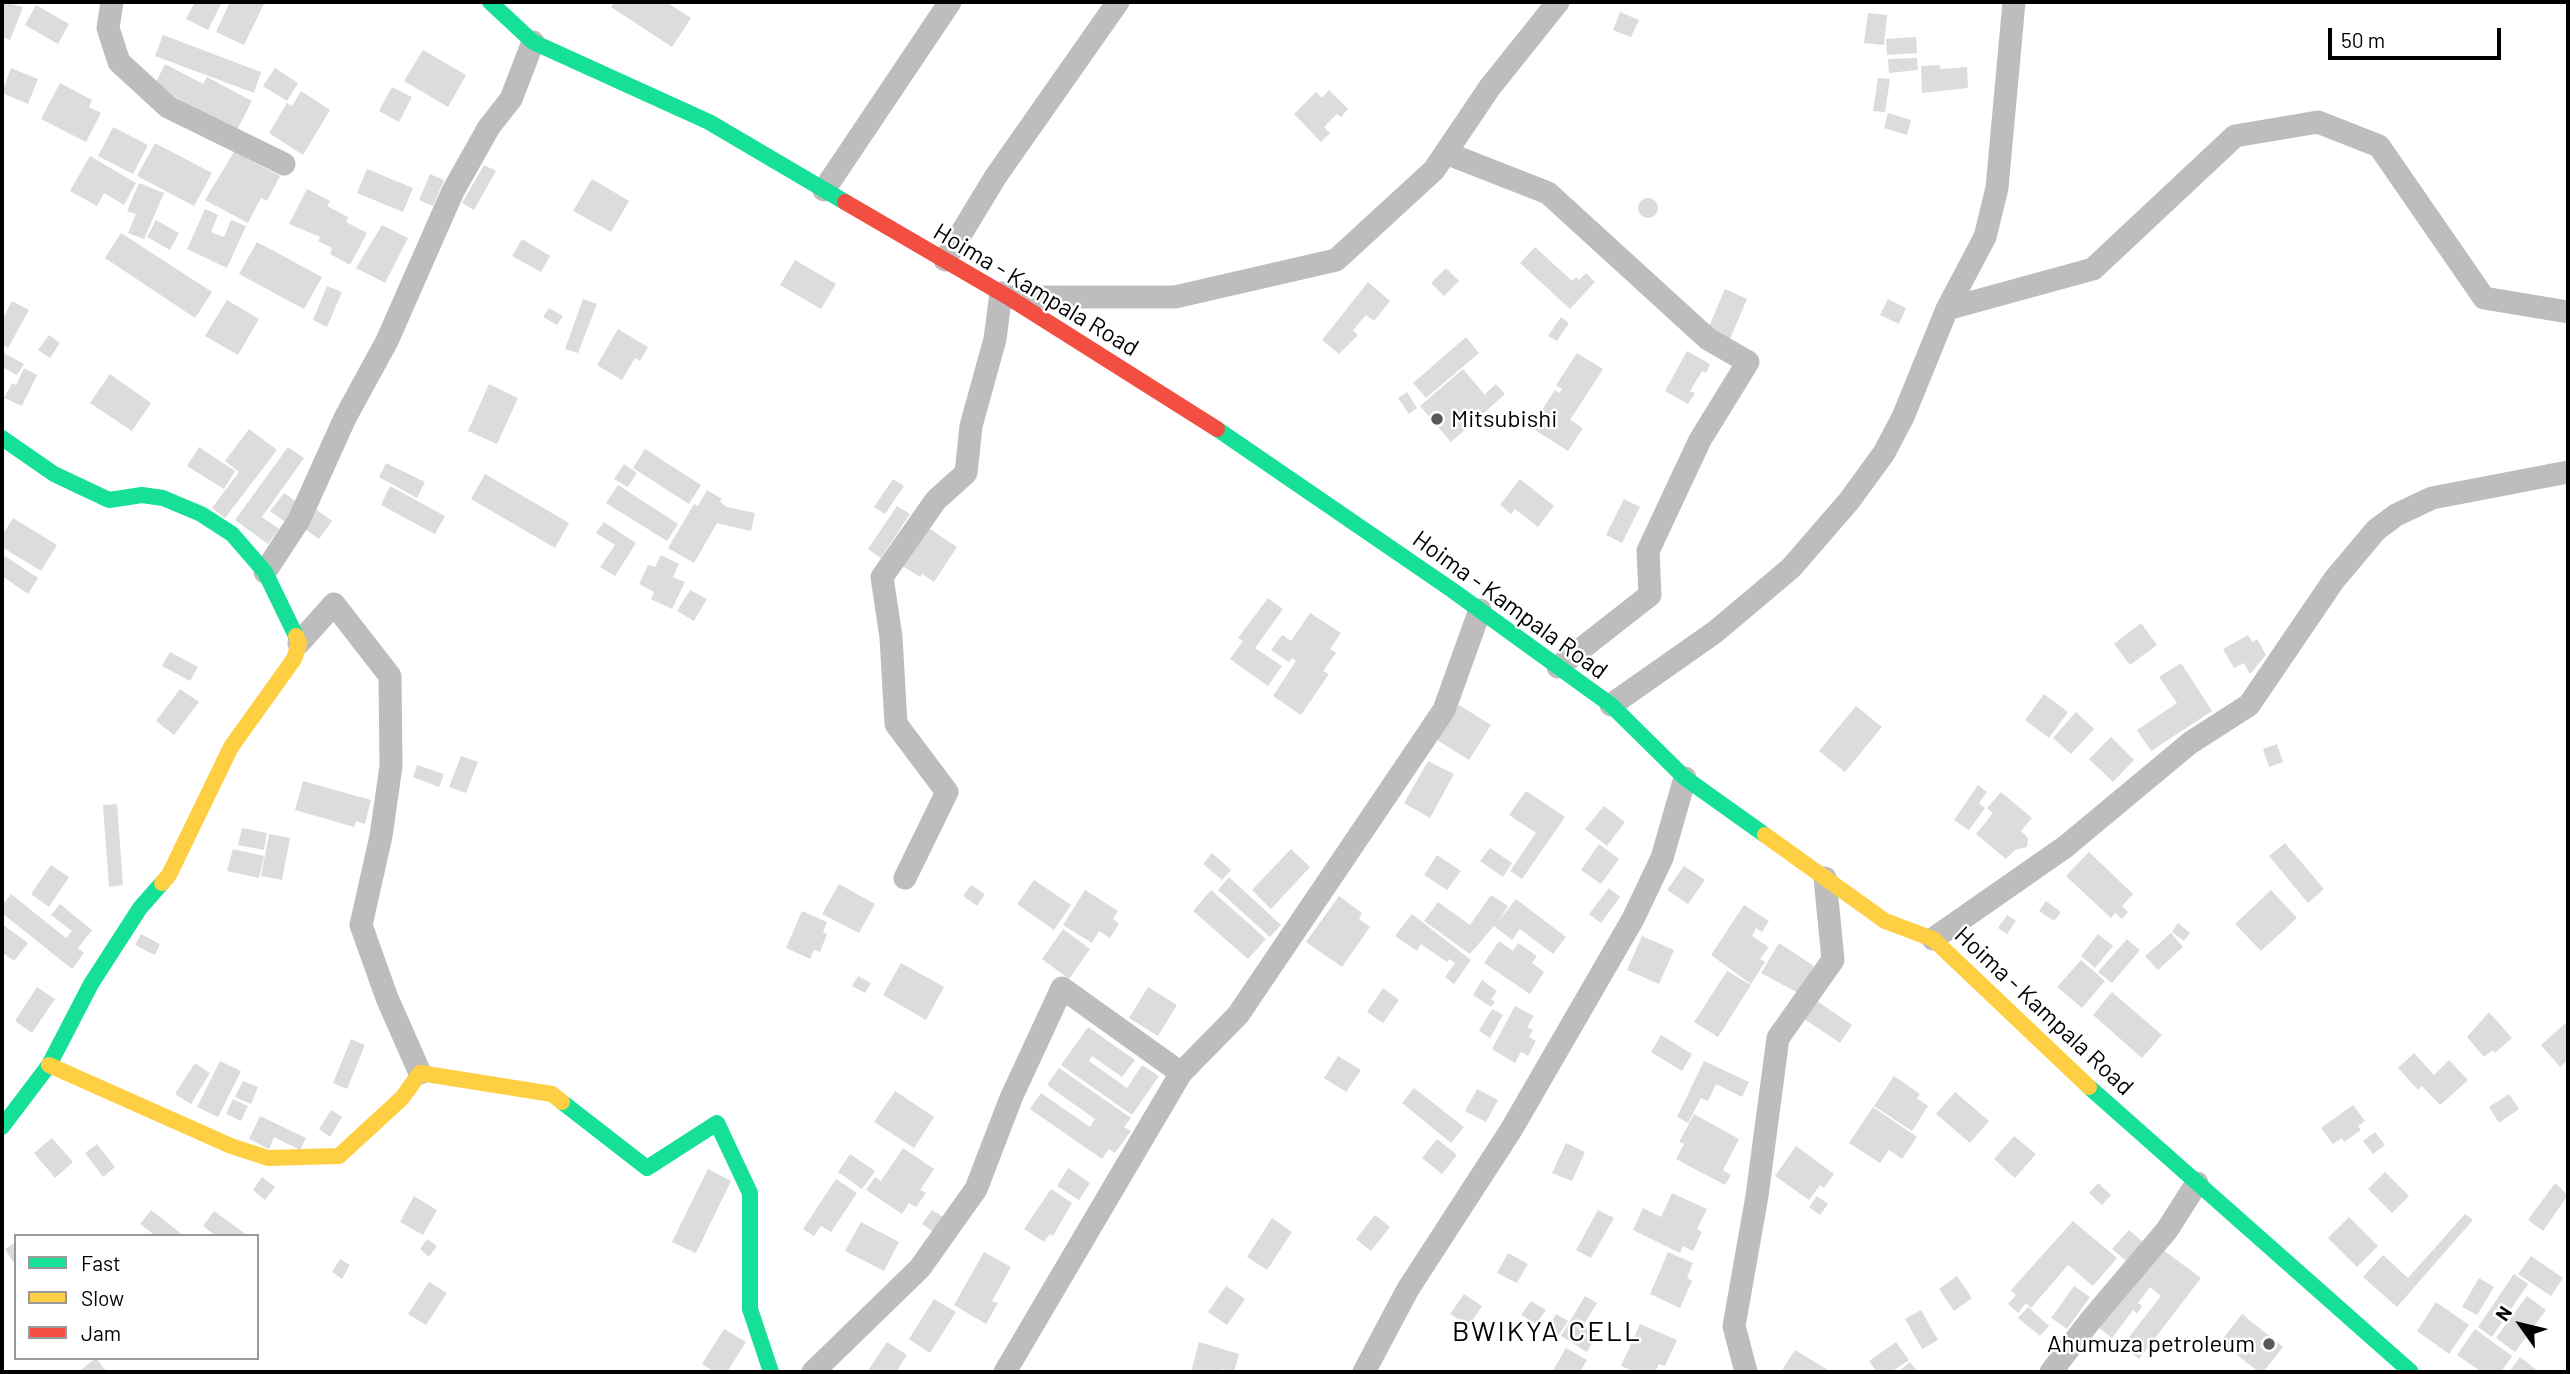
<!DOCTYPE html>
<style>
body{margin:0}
#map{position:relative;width:2570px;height:1374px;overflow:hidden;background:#fff;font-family:Barlow,sans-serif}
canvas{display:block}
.frame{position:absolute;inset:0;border:4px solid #000;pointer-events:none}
.legend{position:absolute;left:14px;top:1234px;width:245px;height:126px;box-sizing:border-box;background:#fff;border:2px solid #999;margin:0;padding:9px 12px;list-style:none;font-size:21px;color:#000}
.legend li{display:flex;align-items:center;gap:14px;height:35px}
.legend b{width:35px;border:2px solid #999}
.north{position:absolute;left:2486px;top:1290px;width:70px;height:70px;-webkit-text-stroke:5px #fff;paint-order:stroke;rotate:304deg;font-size:19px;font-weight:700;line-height:28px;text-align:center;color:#000}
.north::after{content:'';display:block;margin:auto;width:24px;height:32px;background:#000;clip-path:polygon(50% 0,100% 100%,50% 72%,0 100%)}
.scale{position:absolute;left:2328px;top:28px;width:173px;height:32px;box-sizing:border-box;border:4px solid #000;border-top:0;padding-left:9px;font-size:21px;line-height:24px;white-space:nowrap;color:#000;-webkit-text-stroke:5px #fff;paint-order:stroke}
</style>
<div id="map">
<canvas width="2570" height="1374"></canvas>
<div class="frame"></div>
<ul class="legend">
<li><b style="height:9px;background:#16e098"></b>Fast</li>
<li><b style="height:9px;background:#ffcf43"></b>Slow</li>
<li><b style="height:9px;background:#f24e42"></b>Jam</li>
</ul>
<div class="north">N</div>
<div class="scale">50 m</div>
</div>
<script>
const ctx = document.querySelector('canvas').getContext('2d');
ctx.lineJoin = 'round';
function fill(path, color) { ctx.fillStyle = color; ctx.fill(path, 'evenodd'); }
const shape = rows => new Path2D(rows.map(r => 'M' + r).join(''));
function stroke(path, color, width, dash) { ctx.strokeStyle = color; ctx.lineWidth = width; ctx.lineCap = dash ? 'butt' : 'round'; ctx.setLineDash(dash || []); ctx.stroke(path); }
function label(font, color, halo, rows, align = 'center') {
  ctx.font = font + ' Barlow,sans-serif'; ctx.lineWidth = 5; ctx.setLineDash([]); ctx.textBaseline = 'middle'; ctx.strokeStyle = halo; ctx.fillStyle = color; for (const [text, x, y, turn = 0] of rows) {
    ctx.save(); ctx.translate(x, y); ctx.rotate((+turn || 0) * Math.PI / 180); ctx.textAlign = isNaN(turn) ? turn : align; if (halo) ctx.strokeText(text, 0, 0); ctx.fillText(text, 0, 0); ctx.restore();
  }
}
fill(shape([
 [3,2,23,7,10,40,2,37],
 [195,2,222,2,208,30,186,19],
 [230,2,264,4,244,45,216,32],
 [615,2,666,2,691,18,672,47,611,7],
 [36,5,69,24,58,44,25,25],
 [1620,12,1639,20,1631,37,1613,30],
 [1868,13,1887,15,1884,45,1864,43],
 [163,35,261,72,254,93,155,56],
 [1916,37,1917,53,1887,55,1886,39],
 [423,50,466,75,448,107,404,81],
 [1917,58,1918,70,1889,73,1888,59],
 [165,64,203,84,207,77,252,101,237,130,154,86],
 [1940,65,1940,69,1967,67,1968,88,1922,93,1921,66],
 [11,68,38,79,28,104,2,93],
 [275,68,298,83,287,101,263,86],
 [1878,78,1890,79,1885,112,1873,111],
 [60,83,92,100,89,107,101,113,86,142,41,119],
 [392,87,412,97,399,122,379,111],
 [1329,90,1348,109,1341,117,1337,114,1324,127,1330,133,1321,142,1294,114,1316,92,1322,98],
 [301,91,330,110,303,155,269,133,287,103,292,106],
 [1888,113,1911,120,1907,135,1884,128],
 [113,127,148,145,133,174,98,156],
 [155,143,212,173,194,206,137,176],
 [234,152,280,176,267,201,261,198,248,223,205,200],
 [90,156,136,183,124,205,104,193,97,206,70,191],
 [484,165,496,171,474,210,462,203],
 [367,169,413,188,403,212,357,193],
 [430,174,444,180,433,206,419,200],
 [592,179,629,201,611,232,573,211],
 [139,183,164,193,144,239,128,233,136,214,127,211],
 [307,189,330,201,327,206,348,217,346,222,367,233,350,265,330,254,332,248,318,241,320,237,289,224],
 '1638 208a10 10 0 1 1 20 0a10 10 0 1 1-20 0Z',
 [205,209,218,215,211,232,224,237,231,220,246,226,227,268,187,249],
 [156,220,179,233,170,250,147,237],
 [382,225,408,238,385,283,356,268],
 [121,233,212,292,195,318,105,258],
 [522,239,550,256,541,272,512,256],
 [257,242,322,277,304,309,239,274],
 [1535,247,1572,281,1576,277,1579,280,1586,273,1595,282,1570,309,1520,263],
 [795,260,836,284,821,309,780,285],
 [1446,268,1459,281,1444,296,1431,283],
 [1368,282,1390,301,1374,321,1366,315,1353,330,1358,335,1339,354,1322,340],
 [327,286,342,292,327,327,313,320],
 [1725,289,1747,299,1730,339,1708,329],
 [583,299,597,304,578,353,565,349],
 [1888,299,1906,308,1899,324,1880,315],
 [227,300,259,319,238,355,205,336],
 [12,301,29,310,8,348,2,344,2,320],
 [549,308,563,316,557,325,543,317],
 [1561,317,1569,323,1557,341,1548,336],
 [618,329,648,347,640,361,635,358,622,380,597,365],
 [49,335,60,343,50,358,38,350],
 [1466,337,1479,353,1426,398,1413,383],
 [1687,351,1710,364,1706,373,1702,371,1690,391,1695,393,1688,404,1665,391],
 [2,352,24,364,17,375,2,367],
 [1577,353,1603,369,1570,420,1583,428,1568,451,1535,430,1540,423,1535,420,1555,390,1559,393,1562,389,1556,385],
 [24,368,37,375,22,406,4,398,12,383,16,385],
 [1463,369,1491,402,1485,394,1496,384,1505,394,1451,442,1420,406],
 [110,374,151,403,132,431,90,403],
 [489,384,518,398,497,444,468,431],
 [1407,392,1417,408,1409,414,1398,398],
 [249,429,277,450,225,518,212,508,239,472,225,461],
 [199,447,235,471,224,489,187,466],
 [288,447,304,458,262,517,279,529,268,544,235,520],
 [645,449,701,485,689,504,633,468],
 [386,463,425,482,417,498,379,477],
 [624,464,637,473,628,487,614,479],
 [485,474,569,523,555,548,471,499],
 [893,479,904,486,885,514,874,507],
 [1520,479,1554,506,1538,527,1515,509,1511,514,1500,505],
 [618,485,678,524,667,541,606,503],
 [390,486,445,516,435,534,381,505],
 [707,490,722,499,720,502,727,507,755,513,751,531,717,523,694,563,668,548,694,504,698,506],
 [284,493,301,505,288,524,270,511],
 [1624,499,1640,507,1622,543,1606,535],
 [897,506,910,514,881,558,868,549],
 [314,508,332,521,319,539,301,526],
 [13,518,57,545,41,571,2,547,2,536],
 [604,522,636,543,615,576,600,567,615,545,596,533],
 [927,527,957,547,934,582,922,574,920,577,901,565],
 [661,555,679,564,673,577,685,582,672,609,651,599,654,592,639,584,648,565,655,567],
 [5,556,38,578,28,594,2,576,2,561],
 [690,590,707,599,694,621,677,611],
 [1268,598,1283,609,1255,648,1282,666,1268,686,1230,659,1243,641,1238,638],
 [1310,613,1341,633,1330,649,1336,653,1323,671,1329,674,1301,715,1273,696,1296,661,1292,658,1289,662,1271,650,1282,635,1291,641],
 [2141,623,2157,645,2130,665,2114,644],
 [2248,635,2252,642,2257,639,2266,655,2250,674,2244,663,2234,668,2223,649],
 [170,652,198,667,190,681,162,666],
 [2181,663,2212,711,2151,751,2137,730,2177,703,2159,677],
 [180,689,199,702,174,735,156,721],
 [2044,694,2068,712,2049,738,2025,720],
 [1459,705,1491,725,1469,760,1437,740],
 [1856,706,1882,727,1845,772,1819,751],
 [2076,712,2094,729,2071,754,2053,738],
 [2111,737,2134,760,2113,782,2089,759],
 [2277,744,2283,762,2269,767,2263,749],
 [461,756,478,762,466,793,449,787],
 [1428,761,1454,774,1430,818,1404,803],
 [417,765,444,774,439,787,413,777],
 [303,781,371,800,365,824,356,821,354,827,295,810],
 [1978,785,1987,792,1979,803,1985,808,1969,830,1954,820],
 [1526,791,1565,817,1522,879,1510,871,1536,833,1509,815],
 [2001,792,2032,818,2021,831,2028,838,2027,847,2015,850,2006,859,1976,834,1993,813,1987,808],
 [117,804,123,885,109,887,103,805],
 [1604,806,1625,822,1607,846,1585,829],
 [242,828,267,833,264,850,238,845],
 [269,834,290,838,282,880,261,876],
 [2285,843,2324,889,2308,903,2269,856],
 [1599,844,1619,859,1601,884,1581,870],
 [1490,848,1512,863,1503,877,1480,861],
 [233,849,264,856,259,878,227,871],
 [1291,849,1310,867,1271,909,1252,890],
 [2089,852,2133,894,2122,906,2128,912,2122,919,2115,913,2111,918,2066,876],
 [1212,853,1231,870,1222,880,1203,864],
 [1437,855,1461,871,1447,890,1424,875],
 [51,865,69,877,49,907,31,894],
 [1684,866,1705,880,1688,904,1667,890],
 [1229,877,1281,925,1270,937,1218,890],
 [1034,880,1071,905,1054,930,1017,904],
 [839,884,875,904,859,933,822,914],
 [971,885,985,894,977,906,963,896],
 [1609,888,1620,897,1601,923,1589,914],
 [1085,890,1118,911,1113,919,1119,924,1110,938,1099,931,1092,943,1063,925],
 [1211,890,1266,939,1248,959,1193,911],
 [2271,890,2297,918,2261,951,2235,924],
 [11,894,66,938,72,931,51,915,60,904,92,930,78,948,84,953,72,969,2,913,2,906],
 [1491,895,1508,906,1497,923,1516,899,1566,937,1553,954,1520,929,1512,940,1494,926,1470,954,1424,921,1438,902,1470,925],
 [1339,896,1362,913,1359,919,1370,927,1342,967,1306,942],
 [2046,901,2061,912,2054,921,2039,911],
 [1744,905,1769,921,1762,932,1756,928,1752,936,1769,947,1760,959,1765,962,1751,984,1711,955],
 [802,911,827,922,823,932,827,934,820,952,814,950,810,959,786,948],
 [1412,914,1471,960,1454,984,1445,977,1455,963,1449,959,1447,962,1421,944,1417,951,1395,936],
 [2007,915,2016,921,2007,934,1998,928],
 [2178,923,2190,933,2184,941,2172,932],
 [2,924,28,943,14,961,2,952],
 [1063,929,1090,949,1069,979,1042,959],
 [2171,933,2183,947,2158,970,2145,956],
 [141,934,160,944,155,955,135,945],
 [2098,934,2113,946,2095,968,2081,956],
 [1642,936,1674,950,1659,984,1627,970],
 [2127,939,2140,950,2112,983,2098,972],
 [1499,941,1513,951,1518,943,1537,956,1532,963,1544,972,1530,994,1484,963],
 [1779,943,1814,966,1798,993,1761,973],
 [2081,960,2105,981,2082,1008,2057,987],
 [901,963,944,987,926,1020,883,995],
 [1727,971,1751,985,1718,1037,1694,1022],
 [858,976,871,983,865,993,852,986],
 [1482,980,1497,991,1491,999,1495,1002,1491,1007,1473,995],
 [37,987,55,999,32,1033,15,1021],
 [1148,987,1177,1005,1158,1036,1129,1018],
 [1383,988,1399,1000,1383,1023,1367,1012],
 [2112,992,2162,1035,2142,1058,2093,1015],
 [1817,1001,1852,1025,1840,1043,1804,1019],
 [1515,1006,1534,1016,1527,1027,1533,1030,1529,1037,1536,1041,1528,1056,1521,1052,1515,1063,1492,1049],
 [1492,1009,1503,1015,1490,1038,1479,1031],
 [2489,1012,2512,1038,2495,1053,2493,1050,2484,1057,2467,1037],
 [2568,1021,2568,1060,2560,1067,2541,1045],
 [1088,1027,1135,1060,1122,1077,1092,1056,1089,1061,1127,1088,1142,1065,1159,1076,1132,1115,1061,1065],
 [1661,1035,1692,1054,1682,1071,1651,1052],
 [351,1039,365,1045,347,1089,333,1083],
 [2414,1053,2434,1075,2449,1060,2468,1080,2440,1105,2422,1086,2418,1090,2398,1068],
 [1338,1056,1361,1070,1346,1092,1324,1078],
 [220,1061,241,1071,218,1117,197,1107],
 [1704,1061,1749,1082,1742,1097,1716,1084,1708,1101,1701,1098,1688,1123,1677,1117],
 [195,1063,210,1073,191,1104,175,1094],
 [1059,1068,1131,1118,1124,1127,1131,1131,1115,1153,1109,1149,1102,1159,1030,1109,1041,1093,1090,1127,1095,1119,1047,1085],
 [1894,1076,1920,1094,1917,1098,1928,1106,1912,1131,1874,1106],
 [243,1081,258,1087,251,1104,235,1097],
 [1414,1088,1464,1127,1451,1143,1402,1103],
 [1477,1089,1498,1100,1486,1122,1465,1111],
 [895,1091,934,1117,914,1148,874,1122],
 [1955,1092,1989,1121,1970,1143,1936,1114],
 [2509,1094,2519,1109,2499,1123,2489,1107],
 [233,1099,248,1106,241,1121,226,1114],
 [2353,1105,2365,1121,2358,1126,2361,1130,2344,1142,2342,1138,2333,1144,2321,1128],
 [1873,1107,1917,1137,1902,1159,1889,1150,1880,1163,1849,1143],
 [331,1110,342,1117,330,1137,319,1129],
 [1694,1114,1739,1139,1723,1170,1731,1175,1725,1185,1676,1159,1684,1144,1679,1142],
 [260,1116,306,1138,300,1150,274,1137,269,1149,249,1139],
 [2375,1132,2385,1145,2373,1154,2363,1141],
 [2014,1136,2036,1154,2015,1178,1994,1159],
 [52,1138,73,1162,55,1178,34,1153],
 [1437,1139,1457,1155,1442,1174,1422,1158],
 [1566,1143,1585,1152,1572,1181,1552,1173],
 [97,1144,115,1167,103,1177,85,1153],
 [1796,1146,1834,1174,1824,1188,1820,1185,1809,1200,1775,1176],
 [903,1148,934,1169,920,1190,926,1193,916,1207,909,1203,902,1214,866,1190,875,1177,881,1181],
 [850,1154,875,1171,862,1189,838,1172],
 [1068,1168,1090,1183,1079,1200,1057,1186],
 [708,1169,731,1181,696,1253,672,1242],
 [2385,1172,2409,1196,2392,1213,2368,1189],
 [262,1177,275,1187,265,1200,253,1190],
 [836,1179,857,1193,831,1232,821,1226,814,1236,803,1229],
 [2098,1183,2111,1195,2102,1205,2089,1193],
 [2555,1183,2568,1195,2543,1231,2528,1220],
 [1051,1189,1072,1203,1053,1236,1050,1234,1044,1242,1024,1229],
 [1672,1193,1707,1209,1697,1229,1702,1232,1693,1251,1683,1246,1680,1253,1633,1230,1643,1208,1661,1217],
 [414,1196,437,1210,423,1235,400,1222],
 [1817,1196,1828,1204,1820,1215,1809,1207],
 [151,1210,184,1236,156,1236,140,1224],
 [932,1210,945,1218,935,1233,922,1224],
 [1598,1210,1614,1218,1591,1258,1576,1250],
 [214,1211,248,1236,216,1236,203,1226],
 [2465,1214,2473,1220,2397,1307,2363,1277,2383,1255,2408,1278],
 [1375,1215,1390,1227,1371,1251,1356,1239],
 [2349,1217,2378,1246,2357,1267,2328,1238],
 [1272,1218,1292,1232,1267,1270,1247,1257],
 [2073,1221,2117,1258,2093,1286,2068,1265,2031,1308,2026,1303,2018,1313,2008,1304,2016,1295,2011,1290],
 [861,1222,899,1242,884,1271,845,1251],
 [2129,1230,2148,1246,2131,1265,2112,1249],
 [427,1239,437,1246,429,1257,420,1249],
 [16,1242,16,1261,13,1262,5,1249],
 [2162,1249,2201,1278,2139,1359,2122,1346,2161,1296,2150,1287,2138,1303,2142,1306,2137,1314,2133,1310,2112,1338,2098,1327],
 [984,1252,1011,1267,992,1301,998,1303,986,1324,954,1305],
 [1668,1252,1693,1263,1687,1278,1692,1281,1680,1308,1650,1294],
 [1508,1253,1528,1264,1517,1283,1497,1273],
 [2531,1256,2563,1278,2551,1296,2518,1274],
 [340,1259,350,1265,342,1279,332,1272],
 [2514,1274,2528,1284,2492,1337,2478,1327],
 [1957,1276,1972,1298,1954,1311,1939,1289],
 [2479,1278,2494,1287,2477,1315,2462,1307],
 [429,1282,447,1293,426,1325,408,1314],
 [1226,1286,1245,1299,1227,1325,1208,1312],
 [2074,1286,2090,1297,2067,1329,2051,1318],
 [1464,1294,1482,1306,1469,1326,1450,1314],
 [1585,1296,1597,1303,1583,1326,1597,1335,1587,1352,1561,1336],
 [2527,1296,2546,1310,2515,1352,2496,1338],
 [934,1299,956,1312,930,1353,909,1339],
 [1531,1301,1546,1310,1536,1324,1521,1315],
 [2436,1302,2469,1325,2449,1354,2417,1331],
 [2028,1307,2049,1326,2040,1336,2018,1318],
 [1921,1310,1938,1340,1922,1349,1905,1319],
 [1556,1314,1568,1321,1558,1336,1547,1329],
 [2242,1314,2283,1347,2263,1372,2259,1372,2220,1342],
 [1640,1324,1677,1340,1665,1366,1659,1364,1655,1372,1635,1372,1621,1366],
 [724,1329,746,1342,727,1372,715,1372,702,1364],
 [2475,1329,2512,1356,2501,1372,2482,1372,2457,1355],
 [887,1342,907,1355,896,1372,867,1372],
 [1199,1342,1239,1354,1234,1372,1221,1369,1220,1372,1191,1372],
 [1896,1342,1909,1360,1891,1372,1877,1372,1869,1361],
 [1566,1348,1587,1360,1580,1372,1552,1372],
 [1795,1350,1831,1372,1782,1370],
 [2520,1357,2539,1372,2509,1372],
 [96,1358,107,1372,78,1372],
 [1910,1362,1918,1372,1898,1372]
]), '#dcdcdc');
stroke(shape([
 [112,2,108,28,119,62,168,107,284,164],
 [1446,153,1548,193,1708,339,1748,362,1700,440,1648,551,1650,595,1558,667],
 [824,190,950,2],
 [945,260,996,176,1118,2],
 [1012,297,1175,297,1336,260,1434,170,1490,87,1558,2],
 [1947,309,2093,269,2235,136,2318,122,2379,146,2484,298,2568,312],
 [265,572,299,520,345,418,387,341,453,191,489,127,511,99,533,42],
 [299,643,334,604,390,676,391,766,381,836,361,925,387,998,420,1073],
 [1611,705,1715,632,1791,568,1849,501,1884,453,1903,417,1947,309,1985,237,1997,188,2014,2],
 [905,878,947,792,896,724,891,637,882,577,936,500,966,473,971,426,995,339,1001,293],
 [1933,939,2065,847,2190,743,2249,705,2334,580,2376,530,2396,515,2432,498,2568,472],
 [813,1372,920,1268,976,1189,1011,1098,1062,988,1181,1073],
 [1005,1372,1181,1073,1238,1015,1444,710,1480,610],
 [1364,1372,1408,1289,1511,1130,1633,919,1662,858,1685,778],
 [1746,1372,1734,1326,1757,1196,1778,1038,1833,960,1825,878],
 [2051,1372,2090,1321,2167,1230,2197,1183]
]), '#bdbdbd', 23);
stroke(shape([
 [490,2,533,42,709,122,845,202],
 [1217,429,1452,590,1611,705,1685,778,1765,835],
 [2,438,54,474,109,500,142,495,163,498,201,514,232,534,265,572,296,636],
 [2089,1087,2411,1372],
 [562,1102,647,1168,717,1123,750,1193,750,1309,771,1372],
 [2,1127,49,1065,91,984,140,908,162,883]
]), '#16e098', 16);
stroke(shape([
 [1765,835,1885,921,1933,939,2089,1087],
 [162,883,169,875,231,747,294,659,299,643,296,636],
 [49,1065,231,1146,268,1158,339,1156,402,1098,420,1073,552,1094,562,1102]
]), '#ffcf43', 16);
stroke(shape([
 [845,202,1008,297,1217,429]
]), '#f24e42', 16);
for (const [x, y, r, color] of [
 [1437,419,7,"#595959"],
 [2269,1344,7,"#595959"]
]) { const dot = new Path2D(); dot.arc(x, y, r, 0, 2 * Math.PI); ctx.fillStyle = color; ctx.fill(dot); stroke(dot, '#fff', 2.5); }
label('24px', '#000', '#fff', [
 ["Hoima - Kampala Road",1036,290,31],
 ["Hoima - Kampala Road",1510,605,36],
 ["Hoima - Kampala Road",2044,1011,43]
]);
label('24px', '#000', '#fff', [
 ["Mitsubishi",1451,419],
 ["Ahumuza petroleum",2255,1344,"right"]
], 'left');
ctx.letterSpacing = '2px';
label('28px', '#000', '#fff', [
 ["BWIKYA CELL",1547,1332]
]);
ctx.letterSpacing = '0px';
</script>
